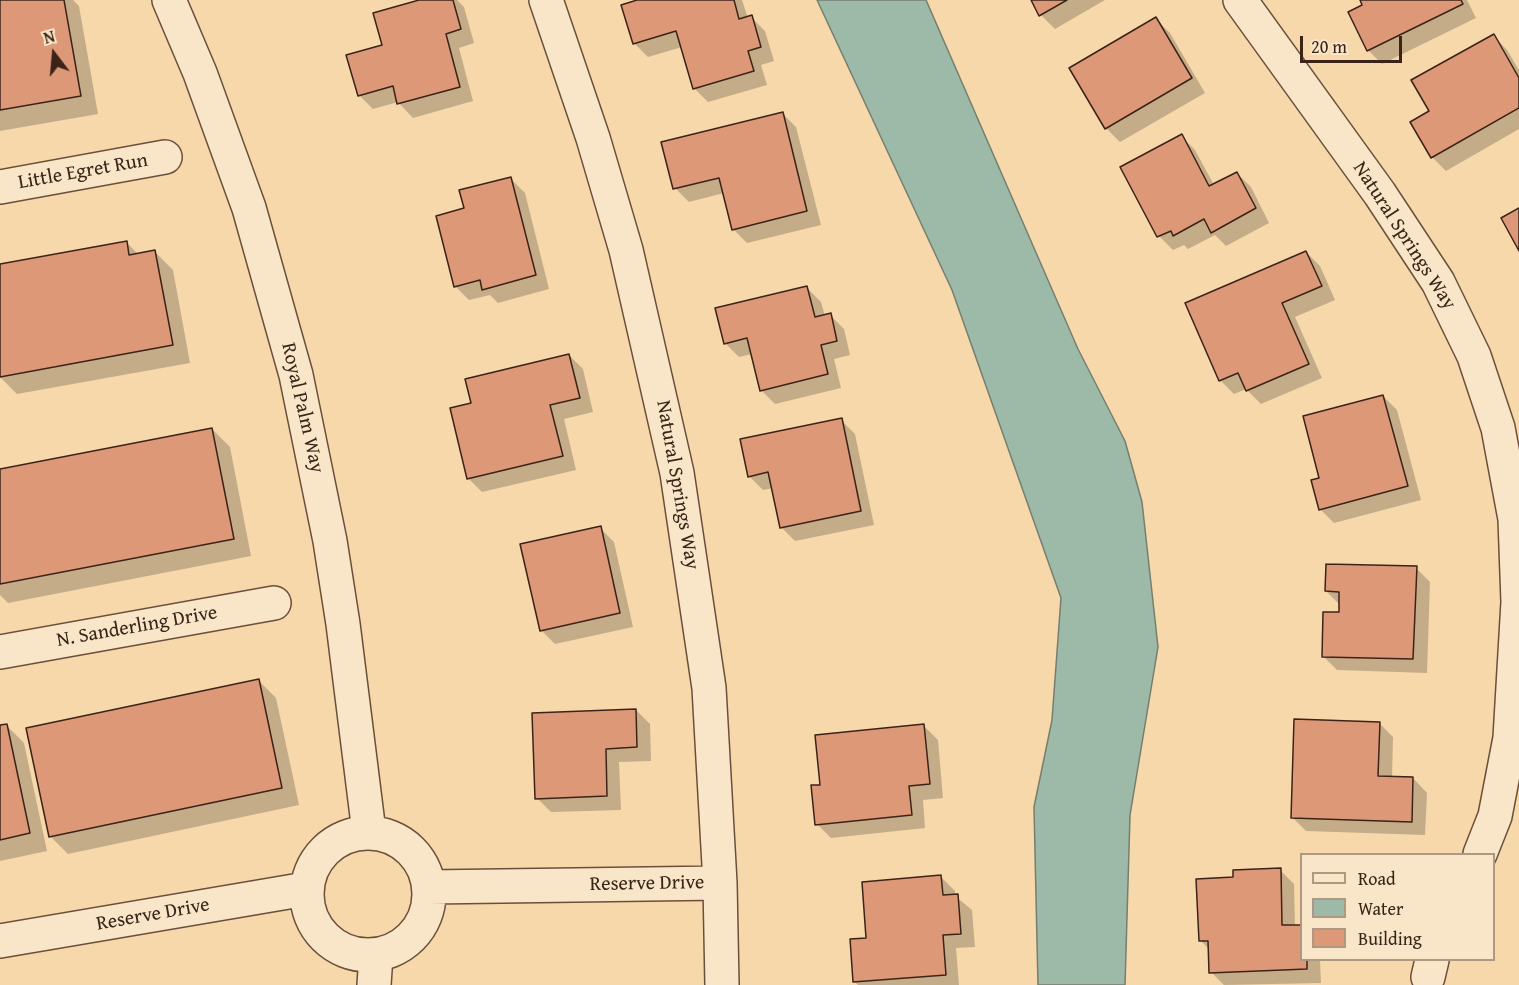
<!DOCTYPE html>
<style>
body{margin:0}
#map{position:relative;width:1519px;height:985px;overflow:hidden;background:#f6d8aa;font-family:"Gentium Book Plus",serif}
canvas{display:block}
.legend{position:absolute;left:1300px;top:853px;width:195px;height:108px;box-sizing:border-box;background:#f9e6c8;border:2px solid #ad9882;margin:0;padding:8px 10px;list-style:none;font-size:18px;color:#3c2318}
.legend li{display:flex;align-items:center;gap:12px;height:30px}
.legend b{width:30px;border:2px solid #ad9882}
.north{position:absolute;left:24px;top:24px;width:60px;height:60px;-webkit-text-stroke:4px #f9e6c8;paint-order:stroke;rotate:344deg;font-size:16px;font-weight:700;line-height:24px;text-align:center;color:#3c2318}
.north::after{content:'';display:block;margin:auto;width:21px;height:27px;background:#3c2318;clip-path:polygon(50% 0,100% 100%,50% 72%,0 100%)}
.scale{position:absolute;left:1300px;top:36px;width:102px;height:27px;box-sizing:border-box;border:3px solid #3c2318;border-top:0;padding-left:8px;font-size:18px;line-height:21px;white-space:nowrap;color:#3c2318;-webkit-text-stroke:4px #f9e6c8;paint-order:stroke}
</style>
<div id="map">
<canvas width="1519" height="985"></canvas>
<ul class="legend">
<li><b style="height:8px;background:#f9e6c8"></b>Road</li>
<li><b style="height:16px;background:#9dbaa9"></b>Water</li>
<li><b style="height:16px;background:#dd9878"></b>Building</li>
</ul>
<div class="north">N</div>
<div class="scale">20 m</div>
</div>
<script>
const ctx = document.querySelector('canvas').getContext('2d');
ctx.lineJoin = 'round';
function fill(path, color) { ctx.fillStyle = color; ctx.fill(path, 'evenodd'); }
const shape = rows => new Path2D(rows.map(r => 'M' + r).join(''));
function stroke(path, color, width, dash) { ctx.strokeStyle = color; ctx.lineWidth = width; ctx.lineCap = dash ? 'butt' : 'round'; ctx.setLineDash(dash || []); ctx.stroke(path); }
function label(font, color, halo, rows, align = 'center') {
  ctx.font = font + ' "Gentium Book Plus",serif'; ctx.lineWidth = 4.5; ctx.setLineDash([]); ctx.textBaseline = 'middle'; ctx.strokeStyle = halo; ctx.fillStyle = color; for (const [text, x, y, turn = 0] of rows) {
    ctx.save(); ctx.translate(x, y); ctx.rotate((+turn || 0) * Math.PI / 180); ctx.textAlign = isNaN(turn) ? turn : align; if (halo) ctx.strokeText(text, 0, 0); ctx.fillText(text, 0, 0); ctx.restore();
  }
}
const water = shape([
 [817,0,926,0,1078,349,1125,441,1142,502,1158,647,1130,815,1125,985,1038,985,1034,807,1052,720,1061,598,952,290,817,0]
]);
fill(water, '#9dbaa9');
stroke(water, '#767e6f', 1.5);
fill(shape([
 [0,0,73,0,79,6,98,114,0,131],
 [425,0,457,0,464,7,474,43,459,48,473,101,413,118,398,102,373,109,359,95,383,46],
 [642,0,742,0,748,18,751,17,765,31,774,61,761,65,767,85,708,102,694,88,682,47,648,57,634,43],
 [1032,0,1105,0,1055,29,1041,15],
 [1362,0,1467,0,1476,18,1382,64,1368,50],
 [1156,19,1170,33,1205,93,1120,142,1106,128],
 [1494,36,1507,50,1519,70,1519,129,1446,171,1432,157,1431,112],
 [782,113,796,127,821,225,747,243,733,229,724,193,689,202,675,188],
 [1181,136,1195,150,1214,185,1237,173,1251,187,1269,223,1226,246,1215,235,1188,249,1184,245,1173,250,1159,236,1122,167],
 [511,179,525,193,549,289,498,303,490,295,469,300,455,286,466,209],
 [126,242,139,255,155,252,173,270,190,363,17,394,0,377,0,266],
 [1306,252,1320,266,1335,300,1295,317,1322,378,1261,404,1246,389,1234,394,1220,380],
 [807,288,821,302,825,316,830,315,844,329,850,355,834,359,841,388,775,404,761,390,752,354,739,357,725,343],
 [569,355,583,369,593,412,564,419,576,470,482,492,468,478,473,404],
 [1383,396,1397,410,1421,500,1334,523,1320,509,1321,479],
 [841,420,855,434,874,525,795,541,781,527,773,488,763,490,749,476],
 [212,429,230,447,251,556,8,603,0,595,0,471],
 [600,528,614,542,633,627,555,644,541,630],
 [1416,568,1430,582,1427,673,1337,670,1323,656,1340,614,1340,605,1326,591],
 [258,680,276,698,299,805,68,854,50,836],
 [636,710,650,724,651,761,619,762,621,810,551,812,537,798],
 [1379,723,1393,737,1392,778,1413,778,1427,793,1425,835,1306,831,1292,817],
 [6,725,24,743,47,851,0,861,0,727],
 [924,726,938,740,943,798,923,800,925,828,831,838,817,824,821,786],
 [1280,870,1294,884,1295,926,1302,960,1320,960,1321,983,1224,985,1211,972,1210,950,1200,940,1235,879],
 [941,877,955,891,955,896,972,910,975,947,956,948,959,985,858,985,854,981,867,939]
]), '#0003');
const building = shape([
 [0,0,64,0,81,96,0,110,0,0],
 [419,0,453,0,461,29,446,34,460,87,397,104,393,86,358,96,346,55,382,45,373,13,419,0],
 [637,0,734,0,739,19,752,15,761,47,748,51,754,71,693,89,676,31,633,44,621,5,637,0],
 [1031,0,1067,0,1039,16,1031,0],
 [1360,0,1461,0,1463,4,1367,51,1348,12,1362,5,1360,0],
 [1156,17,1192,78,1105,129,1069,68,1156,17],
 [1494,34,1519,78,1519,108,1431,158,1410,122,1429,111,1411,80,1494,34],
 [783,112,807,211,732,230,719,178,673,189,661,142,783,112],
 [1182,134,1209,186,1237,172,1256,208,1211,233,1204,219,1173,236,1171,231,1157,237,1120,167,1182,134],
 [511,177,536,275,482,290,480,280,454,287,436,216,464,208,459,190,511,177],
 [1519,208,1519,251,1501,218,1519,208],
 [127,241,129,255,155,250,173,345,0,377,0,264,127,241],
 [1306,251,1322,286,1282,303,1309,364,1246,391,1238,373,1219,381,1185,303,1306,251],
 [807,286,815,317,831,313,837,341,821,345,828,374,760,391,747,338,724,344,715,308,807,286],
 [569,354,580,398,550,405,563,456,467,479,450,408,471,403,465,379,569,354],
 [1383,395,1408,486,1319,510,1311,480,1319,478,1303,416,1383,395],
 [842,418,861,511,780,528,768,472,748,477,740,439,842,418],
 [212,428,234,539,0,584,0,469,212,428],
 [601,526,620,613,540,631,520,544,601,526],
 [1326,564,1417,566,1413,659,1322,657,1323,612,1339,612,1339,592,1325,591,1326,564],
 [259,679,282,788,49,837,26,728,259,679],
 [636,709,637,747,606,749,607,796,535,799,532,713,636,709],
 [1294,719,1380,722,1378,776,1413,777,1412,822,1291,818,1294,719],
 [7,724,30,833,0,840,0,725,7,724],
 [924,724,930,784,909,786,912,815,815,825,811,785,820,785,815,735,924,724],
 [1281,868,1282,925,1302,925,1302,960,1307,960,1307,969,1209,973,1208,941,1199,941,1196,879,1233,877,1233,870,1281,868],
 [941,875,943,895,958,894,961,934,943,935,946,975,853,982,850,939,866,938,862,882,941,875]
]);
fill(building, '#dd9878');
stroke(building, '#3c2318', 1.5);
const minor = shape([
 [169,0,200,73,249,208,296,375,330,541,343,624,369,832],
 [546,0,593,138,626,250,677,473,709,688,720,883,722,985],
 [1240,0,1380,194,1438,282,1474,356,1498,428,1515,519,1518,602,1510,738,1495,816,1480,854],
 [0,187,165,157],
 [0,652,274,603],
 '307 894a61 61 0 1 1 122 0a61 61 0 1 1-122 0Z',
 [429,887,720,883],
 [0,941,306,889],
 [1428,977,1432,960],
 [374,985,376,955]
]);
stroke(minor, '#6a503c', 36);
stroke(minor, '#f9e6c8', 33);
label('20px', '#3c2318', '#f9e6c8', [
 ["Little Egret Run",83,172,-10],
 ["Natural Springs Way",1404,236,57],
 ["Royal Palm Way",302,408,77],
 ["Natural Springs Way",677,485,80],
 ["N. Sanderling Drive",137,627,-10],
 ["Reserve Drive",647,884,-1],
 ["Reserve Drive",153,915,-10]
]);
</script>
